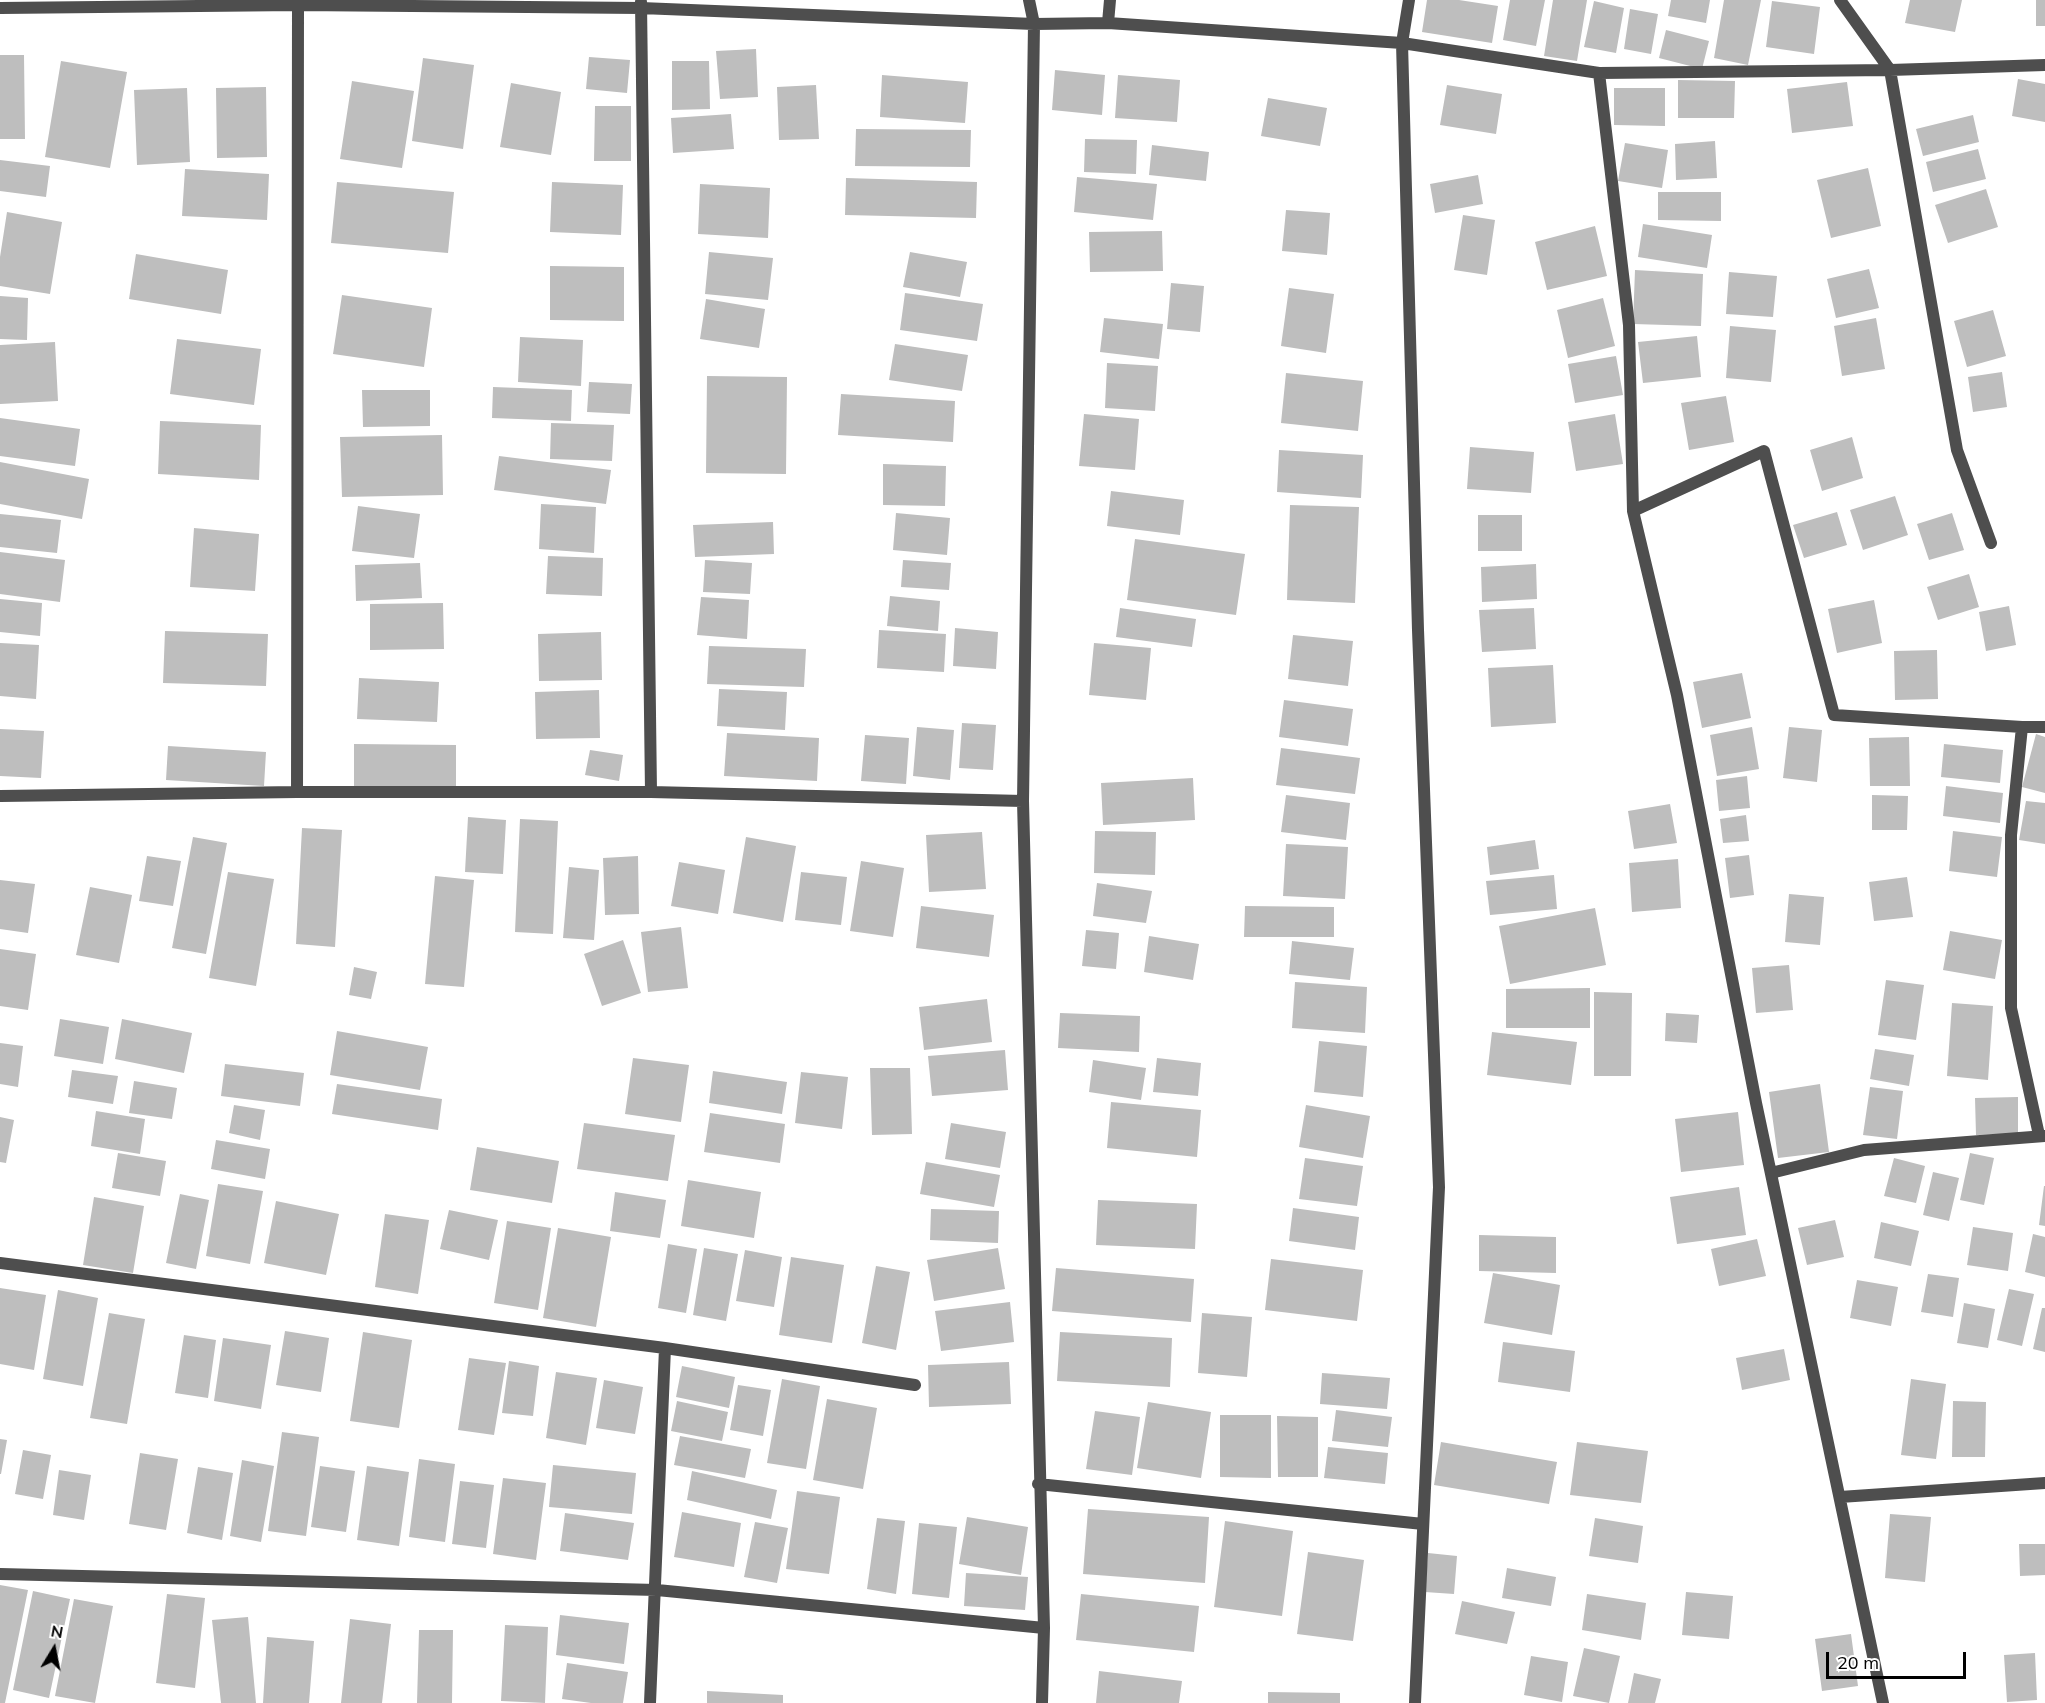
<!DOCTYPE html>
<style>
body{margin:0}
#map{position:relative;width:2045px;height:1703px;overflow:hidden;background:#fff;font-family:Mulish,sans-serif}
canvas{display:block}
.north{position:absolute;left:24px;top:1619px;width:60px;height:60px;-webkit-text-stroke:4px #fff;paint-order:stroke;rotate:10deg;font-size:16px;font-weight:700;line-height:24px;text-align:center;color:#000}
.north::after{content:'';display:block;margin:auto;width:21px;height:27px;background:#000;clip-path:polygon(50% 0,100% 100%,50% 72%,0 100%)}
.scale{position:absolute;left:1826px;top:1652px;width:140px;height:27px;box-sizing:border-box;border:3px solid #000;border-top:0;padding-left:8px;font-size:18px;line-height:21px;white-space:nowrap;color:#000;-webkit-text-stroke:4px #fff;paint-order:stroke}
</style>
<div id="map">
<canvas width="2045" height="1703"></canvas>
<div class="north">N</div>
<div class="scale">20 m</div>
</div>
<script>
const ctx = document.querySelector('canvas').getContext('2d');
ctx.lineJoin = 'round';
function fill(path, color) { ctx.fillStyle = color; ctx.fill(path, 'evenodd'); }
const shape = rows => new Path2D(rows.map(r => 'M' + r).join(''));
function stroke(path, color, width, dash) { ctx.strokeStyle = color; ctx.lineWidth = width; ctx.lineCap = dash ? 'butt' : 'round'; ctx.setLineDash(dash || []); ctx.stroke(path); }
fill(shape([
 [1427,0,1459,0,1498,6,1492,43,1422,32],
 [1510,0,1545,0,1536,46,1503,40],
 [1553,0,1587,0,1577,61,1544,56],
 [1671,0,1710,0,1706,23,1668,16],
 [1724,0,1761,0,1748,65,1714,58],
 [1910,0,1962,0,1955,32,1905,23],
 [2036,0,2045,0,2045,26,2036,26],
 [1594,1,1624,8,1616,53,1584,47],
 [1772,1,1820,7,1814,54,1766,47],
 [1630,9,1658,14,1651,54,1624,49],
 [1666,30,1709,41,1702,69,1659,58],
 [756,49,758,97,720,99,716,51],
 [0,55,24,55,25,139,0,139],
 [589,57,630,60,627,93,586,89],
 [423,58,474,65,463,149,412,141],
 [61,61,127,72,110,168,45,157],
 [672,61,709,61,710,109,672,110],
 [1055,70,1105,75,1102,115,1052,110],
 [882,75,968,82,965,123,880,117],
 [1118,75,1180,80,1177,122,1115,118],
 [2018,79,2045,84,2045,122,2012,116],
 [1678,80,1735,81,1734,118,1678,118],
 [352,81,414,91,402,168,340,159],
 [1847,82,1853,126,1792,133,1787,89],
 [511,83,561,92,551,155,500,147],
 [816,85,819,139,779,140,777,87],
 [1447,85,1502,94,1496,134,1440,125],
 [266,87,267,157,217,158,216,88],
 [187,88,190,162,137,165,134,90],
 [1614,88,1665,88,1665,126,1614,125],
 [1268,98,1327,108,1320,146,1261,136],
 [595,106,631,106,631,161,594,161],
 [731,114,734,149,673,153,671,118],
 [1973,115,1979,142,1923,156,1916,129],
 [856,129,971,130,970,167,855,166],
 [1085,139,1137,140,1136,174,1084,172],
 [1715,141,1717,178,1676,180,1675,144],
 [1625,143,1668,150,1662,188,1618,181],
 [1152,145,1209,152,1206,181,1149,175],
 [1978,149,1986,179,1933,192,1926,162],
 [0,160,50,166,46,197,0,191],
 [1868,168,1881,226,1831,238,1817,180],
 [185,169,269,174,267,220,182,216],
 [1478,175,1483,204,1435,213,1430,184],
 [1077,177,1157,184,1153,220,1074,212],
 [846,178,977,182,976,218,845,215],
 [337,182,454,192,448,253,331,243],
 [552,182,623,185,621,235,550,232],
 [700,184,770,188,768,238,698,234],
 [1986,189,1998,227,1948,243,1935,205],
 [1658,192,1721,192,1721,221,1658,220],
 [1286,210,1330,213,1327,255,1282,251],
 [7,212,62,222,50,294,0,286,0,257],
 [1463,215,1495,220,1487,275,1454,270],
 [1643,224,1712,235,1707,268,1638,257],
 [1595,226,1607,276,1547,290,1535,242],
 [1162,231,1163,271,1090,272,1089,232],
 [709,252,773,258,768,300,705,294],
 [910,252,967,262,960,297,903,287],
 [136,254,228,270,221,314,129,299],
 [550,266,624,267,624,321,550,320],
 [1869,269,1879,308,1836,318,1827,279],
 [1635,270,1703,274,1701,326,1633,324],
 [1729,272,1777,276,1773,317,1726,314],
 [1171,283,1204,286,1200,332,1167,329],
 [1289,288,1334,294,1326,353,1281,346],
 [905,293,983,304,977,341,900,330],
 [342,295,432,308,424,367,333,354],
 [0,296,28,298,27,340,0,339],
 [1603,298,1615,346,1568,358,1557,310],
 [706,299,765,309,759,348,700,339],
 [1993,310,2006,356,1967,367,1954,321],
 [1104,318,1163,324,1159,359,1100,352],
 [1876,318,1885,369,1842,376,1834,326],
 [1730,326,1776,330,1771,382,1726,378],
 [1697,336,1701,377,1643,383,1638,342],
 [520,337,583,340,581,386,518,382],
 [177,339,261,349,254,405,170,394],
 [55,342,58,401,0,404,0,345],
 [895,344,968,355,962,391,889,380],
 [1616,356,1623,395,1575,403,1568,364],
 [1107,363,1158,366,1155,411,1105,408],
 [2002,372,2007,407,1973,412,1968,377],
 [1286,373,1363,381,1358,431,1281,423],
 [707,376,787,377,786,474,706,473],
 [589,382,632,384,630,414,587,412],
 [493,387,572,390,571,421,492,418],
 [362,390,430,390,430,426,363,427],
 [841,394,955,401,953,442,838,435],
 [1726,396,1734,442,1689,450,1681,403],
 [1084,414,1139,419,1135,470,1079,466],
 [1615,414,1623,464,1576,471,1568,422],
 [0,418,80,429,75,466,0,456],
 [160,421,261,425,259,480,158,474],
 [551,423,614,425,612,461,550,459],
 [442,435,443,495,342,497,340,437],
 [1852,437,1863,478,1822,491,1810,450],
 [1470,447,1534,452,1531,493,1467,489],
 [1279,450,1363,455,1361,498,1277,492],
 [499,456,611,470,606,504,494,490],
 [0,462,89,479,82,519,0,504],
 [883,464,946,466,945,506,883,505],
 [1111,491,1184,500,1180,535,1107,526],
 [1895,496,1908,535,1863,550,1850,510],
 [541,504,596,507,594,553,539,549],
 [1290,505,1359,507,1355,603,1287,600],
 [358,506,420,514,414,558,352,551],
 [1837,512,1847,545,1804,558,1793,525],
 [896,513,950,518,947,555,893,550],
 [1952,513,1964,550,1929,560,1917,524],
 [0,514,61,520,57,553,0,547],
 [1478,515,1522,515,1522,551,1478,551],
 [773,522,774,554,695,557,693,525],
 [194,528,259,534,255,591,190,587],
 [1135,539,1245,554,1236,615,1127,600],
 [0,552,65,560,60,602,0,594],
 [548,556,603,558,602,596,546,594],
 [705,560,752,563,750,594,703,592],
 [903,560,951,563,949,590,901,587],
 [420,563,422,598,356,601,355,565],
 [1536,564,1537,599,1482,602,1481,567],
 [1969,574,1979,607,1938,620,1927,587],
 [890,596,940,601,938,631,887,626],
 [701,597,749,600,747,639,697,635],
 [0,599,42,603,40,636,0,632],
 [1874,600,1882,643,1837,653,1828,609],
 [443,603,444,649,370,650,370,604],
 [2009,606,2016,645,1986,651,1979,612],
 [1120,608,1196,619,1192,647,1116,637],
 [1534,608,1536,649,1482,652,1479,610],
 [955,628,998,632,996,669,953,666],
 [879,630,946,634,944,672,877,668],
 [165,631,268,634,266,686,163,683],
 [601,632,602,680,539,681,538,634],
 [1293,635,1353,641,1348,686,1288,679],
 [0,643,39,645,36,699,0,696],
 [1094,643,1151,648,1146,700,1089,695],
 [709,646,806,649,804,687,707,684],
 [1937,650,1938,699,1895,700,1894,651],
 [1553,665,1556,723,1491,727,1488,668],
 [1742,673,1751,718,1702,728,1693,682],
 [359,678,439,682,437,722,357,719],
 [719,689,787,692,785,730,717,726],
 [599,690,600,738,536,739,535,692],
 [1284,700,1353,709,1348,746,1279,737],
 [962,723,996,725,993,770,959,768],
 [917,727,954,730,950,780,913,776],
 [1752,727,1759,769,1717,776,1710,735],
 [1789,727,1822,730,1817,782,1783,778],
 [0,729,44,731,41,778,0,776],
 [727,733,819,738,817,781,724,776],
 [2036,734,2045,737,2045,793,2022,787],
 [865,735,909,738,906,784,861,781],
 [1909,737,1910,786,1870,786,1869,738],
 [354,744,456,745,456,788,354,787],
 [1944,744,2003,750,2000,783,1941,777],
 [168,746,266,752,264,786,166,780],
 [1281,748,1360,758,1355,794,1276,785],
 [590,750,623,755,619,781,585,775],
 [1747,776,1750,808,1719,811,1716,780],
 [1193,778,1195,820,1103,825,1101,783],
 [1946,786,2003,793,2000,823,1943,816],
 [1286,795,1350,803,1346,840,1281,832],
 [1872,795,1908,796,1907,830,1872,830],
 [2026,801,2045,803,2045,844,2019,840],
 [1670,804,1677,843,1634,849,1628,811],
 [1746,815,1749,841,1723,843,1720,819],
 [468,817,506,820,503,874,465,872],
 [520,819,558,821,553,934,515,932],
 [302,828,342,830,335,947,296,944],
 [1095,831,1156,832,1155,875,1094,873],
 [1953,831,2002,837,1997,877,1949,871],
 [982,832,986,889,929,892,926,835],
 [193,837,227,843,206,954,172,948],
 [746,837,796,846,783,922,733,913],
 [1535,840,1539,869,1490,875,1487,847],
 [1286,844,1348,847,1345,899,1283,896],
 [1749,855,1754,895,1730,898,1725,858],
 [147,856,181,861,173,906,139,901],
 [638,856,639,914,605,915,603,858],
 [1678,859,1681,908,1632,912,1629,863],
 [861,861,904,868,893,937,850,931],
 [679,862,725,870,718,914,671,906],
 [569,867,599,870,594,940,563,938],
 [228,872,274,879,256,986,209,978],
 [801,872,847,877,841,925,795,920],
 [1554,875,1557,909,1490,915,1486,881],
 [435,876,474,880,464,987,425,984],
 [1907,877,1913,917,1874,921,1869,882],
 [0,880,35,884,28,933,0,929],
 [1097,883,1152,891,1146,923,1093,916],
 [90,887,132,895,119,963,76,955],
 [1789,894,1824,897,1820,945,1785,942],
 [921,906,994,915,989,957,916,948],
 [1245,906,1334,907,1334,937,1244,937],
 [1595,908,1606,965,1510,984,1499,926],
 [681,927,688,988,648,992,641,932],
 [1086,930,1119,933,1116,969,1082,966],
 [1950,931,2002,940,1995,979,1943,970],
 [1149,936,1199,944,1193,980,1144,972],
 [623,940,641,993,602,1006,584,954],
 [1292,941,1354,948,1350,980,1289,974],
 [0,949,36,954,28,1010,0,1006],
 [1789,965,1793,1010,1756,1013,1752,968],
 [354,967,377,972,371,999,349,995],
 [1886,980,1924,985,1916,1040,1878,1035],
 [1295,982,1367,987,1365,1033,1292,1028],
 [1590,988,1590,1028,1506,1028,1506,989],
 [1594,992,1632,993,1631,1076,1594,1076],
 [987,999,992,1042,924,1050,919,1007],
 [1952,1003,1993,1006,1988,1080,1947,1076],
 [1060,1013,1140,1016,1139,1052,1058,1048],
 [1666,1013,1699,1015,1697,1043,1665,1041],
 [60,1019,109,1027,103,1064,54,1056],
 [122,1019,192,1033,184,1073,115,1059],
 [337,1031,428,1047,420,1090,330,1075],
 [1492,1032,1577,1042,1571,1085,1487,1075],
 [1319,1041,1367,1046,1363,1097,1314,1092],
 [0,1043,23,1046,18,1087,0,1084],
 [1875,1049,1914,1055,1909,1086,1870,1079],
 [1005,1050,1008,1090,932,1096,928,1056],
 [633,1058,689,1065,681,1122,625,1114],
 [1157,1058,1201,1063,1198,1096,1153,1092],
 [1093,1060,1146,1068,1141,1100,1089,1092],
 [225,1064,304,1073,300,1106,221,1096],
 [870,1068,910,1068,912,1134,872,1135],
 [72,1070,118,1076,113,1104,68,1097],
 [713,1071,787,1082,782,1114,709,1103],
 [801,1072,848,1077,842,1129,795,1123],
 [134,1081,177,1088,172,1119,129,1113],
 [337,1084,442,1099,438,1130,332,1114],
 [1820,1084,1829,1152,1778,1158,1769,1092],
 [1870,1087,1903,1091,1897,1139,1863,1135],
 [2018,1097,2018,1134,1976,1135,1975,1098],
 [1111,1102,1201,1110,1197,1157,1107,1148],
 [234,1105,265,1110,260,1140,229,1133],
 [1306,1105,1370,1116,1363,1158,1299,1147],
 [96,1111,145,1119,140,1154,91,1146],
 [1738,1112,1744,1165,1681,1172,1675,1119],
 [710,1113,785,1124,780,1163,704,1152],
 [0,1117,14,1120,6,1163,0,1162],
 [584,1123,675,1135,668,1181,577,1169],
 [951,1123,1006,1132,1000,1168,945,1159],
 [216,1140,270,1149,265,1179,211,1169],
 [477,1147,559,1161,552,1203,470,1190],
 [118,1153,166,1161,160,1196,112,1188],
 [1970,1153,1994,1158,1984,1205,1960,1200],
 [1305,1158,1363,1166,1357,1206,1299,1199],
 [1894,1158,1925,1166,1916,1203,1884,1196],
 [926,1162,1000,1175,994,1207,920,1194],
 [1933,1172,1959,1178,1949,1221,1923,1215],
 [688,1180,761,1192,754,1238,681,1226],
 [218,1184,263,1191,250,1264,206,1256],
 [2044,1186,2045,1186,2045,1226,2039,1225],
 [1739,1187,1746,1235,1677,1244,1670,1197],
 [615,1192,666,1200,660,1238,610,1231],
 [180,1194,209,1200,196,1269,166,1263],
 [94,1197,144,1206,133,1273,83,1265],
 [1098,1200,1197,1204,1195,1249,1096,1245],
 [276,1201,339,1214,326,1275,264,1263],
 [1293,1208,1359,1217,1355,1250,1289,1241],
 [931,1209,999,1211,998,1243,930,1240],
 [449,1210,498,1220,489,1260,440,1249],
 [385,1214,429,1220,418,1294,375,1287],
 [1835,1220,1844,1257,1807,1265,1798,1228],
 [507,1221,551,1228,538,1310,494,1303],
 [1881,1222,1919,1231,1911,1266,1874,1258],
 [1973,1227,2013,1233,2008,1271,1967,1265],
 [558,1228,611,1237,596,1327,543,1318],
 [2033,1234,2045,1237,2045,1277,2025,1272],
 [1479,1235,1556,1237,1556,1273,1479,1271],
 [1757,1239,1766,1276,1719,1286,1711,1249],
 [668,1244,697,1249,686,1313,658,1308],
 [704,1248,738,1254,726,1321,693,1315],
 [998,1248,1005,1289,934,1301,927,1260],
 [745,1250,782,1257,774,1307,736,1301],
 [791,1257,844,1265,832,1343,779,1335],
 [1271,1259,1363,1270,1357,1321,1265,1310],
 [876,1266,910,1272,896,1350,862,1343],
 [1056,1268,1194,1279,1191,1322,1052,1311],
 [1493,1273,1560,1285,1552,1335,1484,1323],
 [1928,1274,1959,1278,1953,1317,1921,1312],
 [1857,1280,1898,1287,1891,1326,1850,1318],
 [0,1288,46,1295,34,1370,0,1364],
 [2009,1289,2034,1294,2022,1346,1997,1340],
 [58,1290,98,1298,83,1386,43,1379],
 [1010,1302,1014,1342,941,1351,935,1311],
 [1964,1303,1995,1309,1988,1348,1957,1343],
 [2042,1308,2045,1308,2045,1352,2033,1349],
 [109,1313,145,1319,127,1424,90,1418],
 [1202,1313,1252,1317,1247,1377,1198,1373],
 [285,1331,329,1338,321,1392,276,1385],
 [363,1332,412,1340,399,1428,350,1421],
 [1060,1332,1172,1338,1170,1387,1057,1381],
 [184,1335,216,1340,208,1398,175,1393],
 [223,1338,271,1345,261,1409,214,1401],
 [1503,1342,1575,1351,1570,1392,1498,1382],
 [1784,1349,1790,1380,1742,1390,1736,1358],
 [469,1358,506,1363,494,1435,458,1430],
 [509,1361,539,1366,533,1416,502,1413],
 [1009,1362,1011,1404,929,1407,928,1365],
 [682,1366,735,1377,729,1408,676,1397],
 [556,1372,597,1378,586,1445,546,1438],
 [1322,1373,1390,1378,1387,1409,1320,1404],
 [782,1379,820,1386,806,1469,767,1463],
 [1911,1379,1946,1384,1936,1459,1901,1455],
 [604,1380,643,1387,635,1434,596,1428],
 [738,1385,771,1390,763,1436,730,1430],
 [827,1399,877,1408,863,1489,813,1480],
 [677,1401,728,1412,722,1441,671,1431],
 [1953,1401,1986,1402,1985,1457,1952,1457],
 [1148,1402,1211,1412,1201,1478,1137,1468],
 [1336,1410,1392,1417,1388,1447,1332,1441],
 [1095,1411,1140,1417,1132,1475,1086,1469],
 [1220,1415,1271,1415,1271,1478,1220,1477],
 [1277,1416,1318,1417,1318,1477,1278,1477],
 [282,1432,319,1437,306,1536,268,1531],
 [680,1436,751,1449,745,1478,674,1465],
 [0,1439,7,1440,1,1474,0,1474],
 [1441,1442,1557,1462,1549,1504,1434,1485],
 [1577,1442,1648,1451,1641,1503,1570,1495],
 [1328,1447,1388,1453,1385,1484,1324,1478],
 [23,1450,51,1455,43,1499,15,1494],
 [140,1453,178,1459,166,1530,129,1524],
 [419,1459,455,1464,445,1542,409,1537],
 [242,1460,274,1466,261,1542,230,1536],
 [553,1465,636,1473,632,1514,549,1507],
 [320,1466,355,1471,346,1532,311,1527],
 [367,1466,409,1472,399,1546,357,1540],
 [198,1467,233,1473,222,1540,187,1533],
 [59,1470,91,1475,84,1520,53,1515],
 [692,1471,777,1490,771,1519,687,1500],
 [503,1478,546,1483,536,1560,493,1554],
 [460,1481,494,1485,486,1548,452,1544],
 [797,1491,840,1497,829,1574,786,1569],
 [1088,1509,1209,1517,1205,1583,1083,1574],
 [682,1512,741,1523,734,1567,674,1557],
 [565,1513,634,1523,628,1560,560,1551],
 [1890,1514,1931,1517,1925,1582,1885,1578],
 [967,1517,1028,1527,1021,1575,959,1564],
 [877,1518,905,1521,896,1594,867,1589],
 [1595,1518,1643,1526,1638,1563,1589,1556],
 [1225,1521,1293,1531,1282,1616,1214,1607],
 [755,1522,788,1528,777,1583,744,1577],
 [919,1523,957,1527,949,1598,912,1594],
 [2019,1544,2045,1544,2045,1575,2020,1576],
 [1308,1552,1364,1560,1353,1641,1297,1634],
 [1428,1553,1457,1556,1454,1594,1425,1592],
 [1507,1568,1556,1577,1551,1606,1502,1598],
 [966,1573,1028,1577,1025,1610,964,1606],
 [0,1585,28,1590,5,1703,0,1703],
 [33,1591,70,1599,49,1698,13,1690],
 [1686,1592,1733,1596,1729,1639,1682,1635],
 [167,1594,205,1598,195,1688,156,1683],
 [1081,1594,1199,1606,1194,1652,1076,1640],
 [1587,1594,1646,1603,1641,1640,1582,1630],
 [74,1599,113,1606,95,1703,55,1696],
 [1462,1601,1515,1612,1507,1644,1455,1634],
 [560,1615,629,1623,624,1664,556,1655],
 [248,1617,256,1703,221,1703,212,1620],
 [350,1619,391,1624,382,1703,341,1703],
 [505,1625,548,1627,545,1703,501,1701],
 [419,1630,453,1630,452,1703,417,1703],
 [1851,1634,1858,1686,1822,1691,1815,1639],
 [267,1637,314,1641,309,1703,263,1703],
 [1584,1648,1620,1656,1609,1703,1573,1696],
 [2035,1653,2037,1700,2007,1702,2004,1655],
 [1531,1656,1568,1662,1562,1702,1524,1695],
 [567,1663,628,1672,623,1703,591,1703,562,1699],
 [1099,1671,1182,1681,1179,1703,1096,1703],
 [1634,1673,1661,1679,1655,1703,1628,1703],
 [707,1691,783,1695,783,1703,707,1703],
 [1268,1692,1340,1693,1340,1703,1268,1703]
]), '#bebebe');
stroke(shape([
 [1409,0,1402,43,1418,630,1439,1187,1415,1703],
 [1840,0,1890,70,1957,450,1991,543],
 [641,2,651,792],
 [0,8,298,5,641,8,1034,24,1108,23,1402,43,1599,73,1890,70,2045,65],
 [1108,23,1110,0],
 [1599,73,1629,325,1633,511,1677,695,1756,1103,1883,1703],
 [1633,511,1764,451,1834,715,2022,727],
 [297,792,298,0],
 [0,796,297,792,651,792,1023,801,1034,24,1029,0],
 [1023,801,1044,1628,1042,1703],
 [2039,1135,2011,1008,2011,835,2022,727,2045,727],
 [1771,1173,1864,1150,2045,1136],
 [0,1263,665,1348,915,1385],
 [1038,1484,1423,1524],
 [1840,1497,2045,1483],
 [0,1574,657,1590,1044,1628],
 [650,1703,665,1348]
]), '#4e4e4e', 12);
</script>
